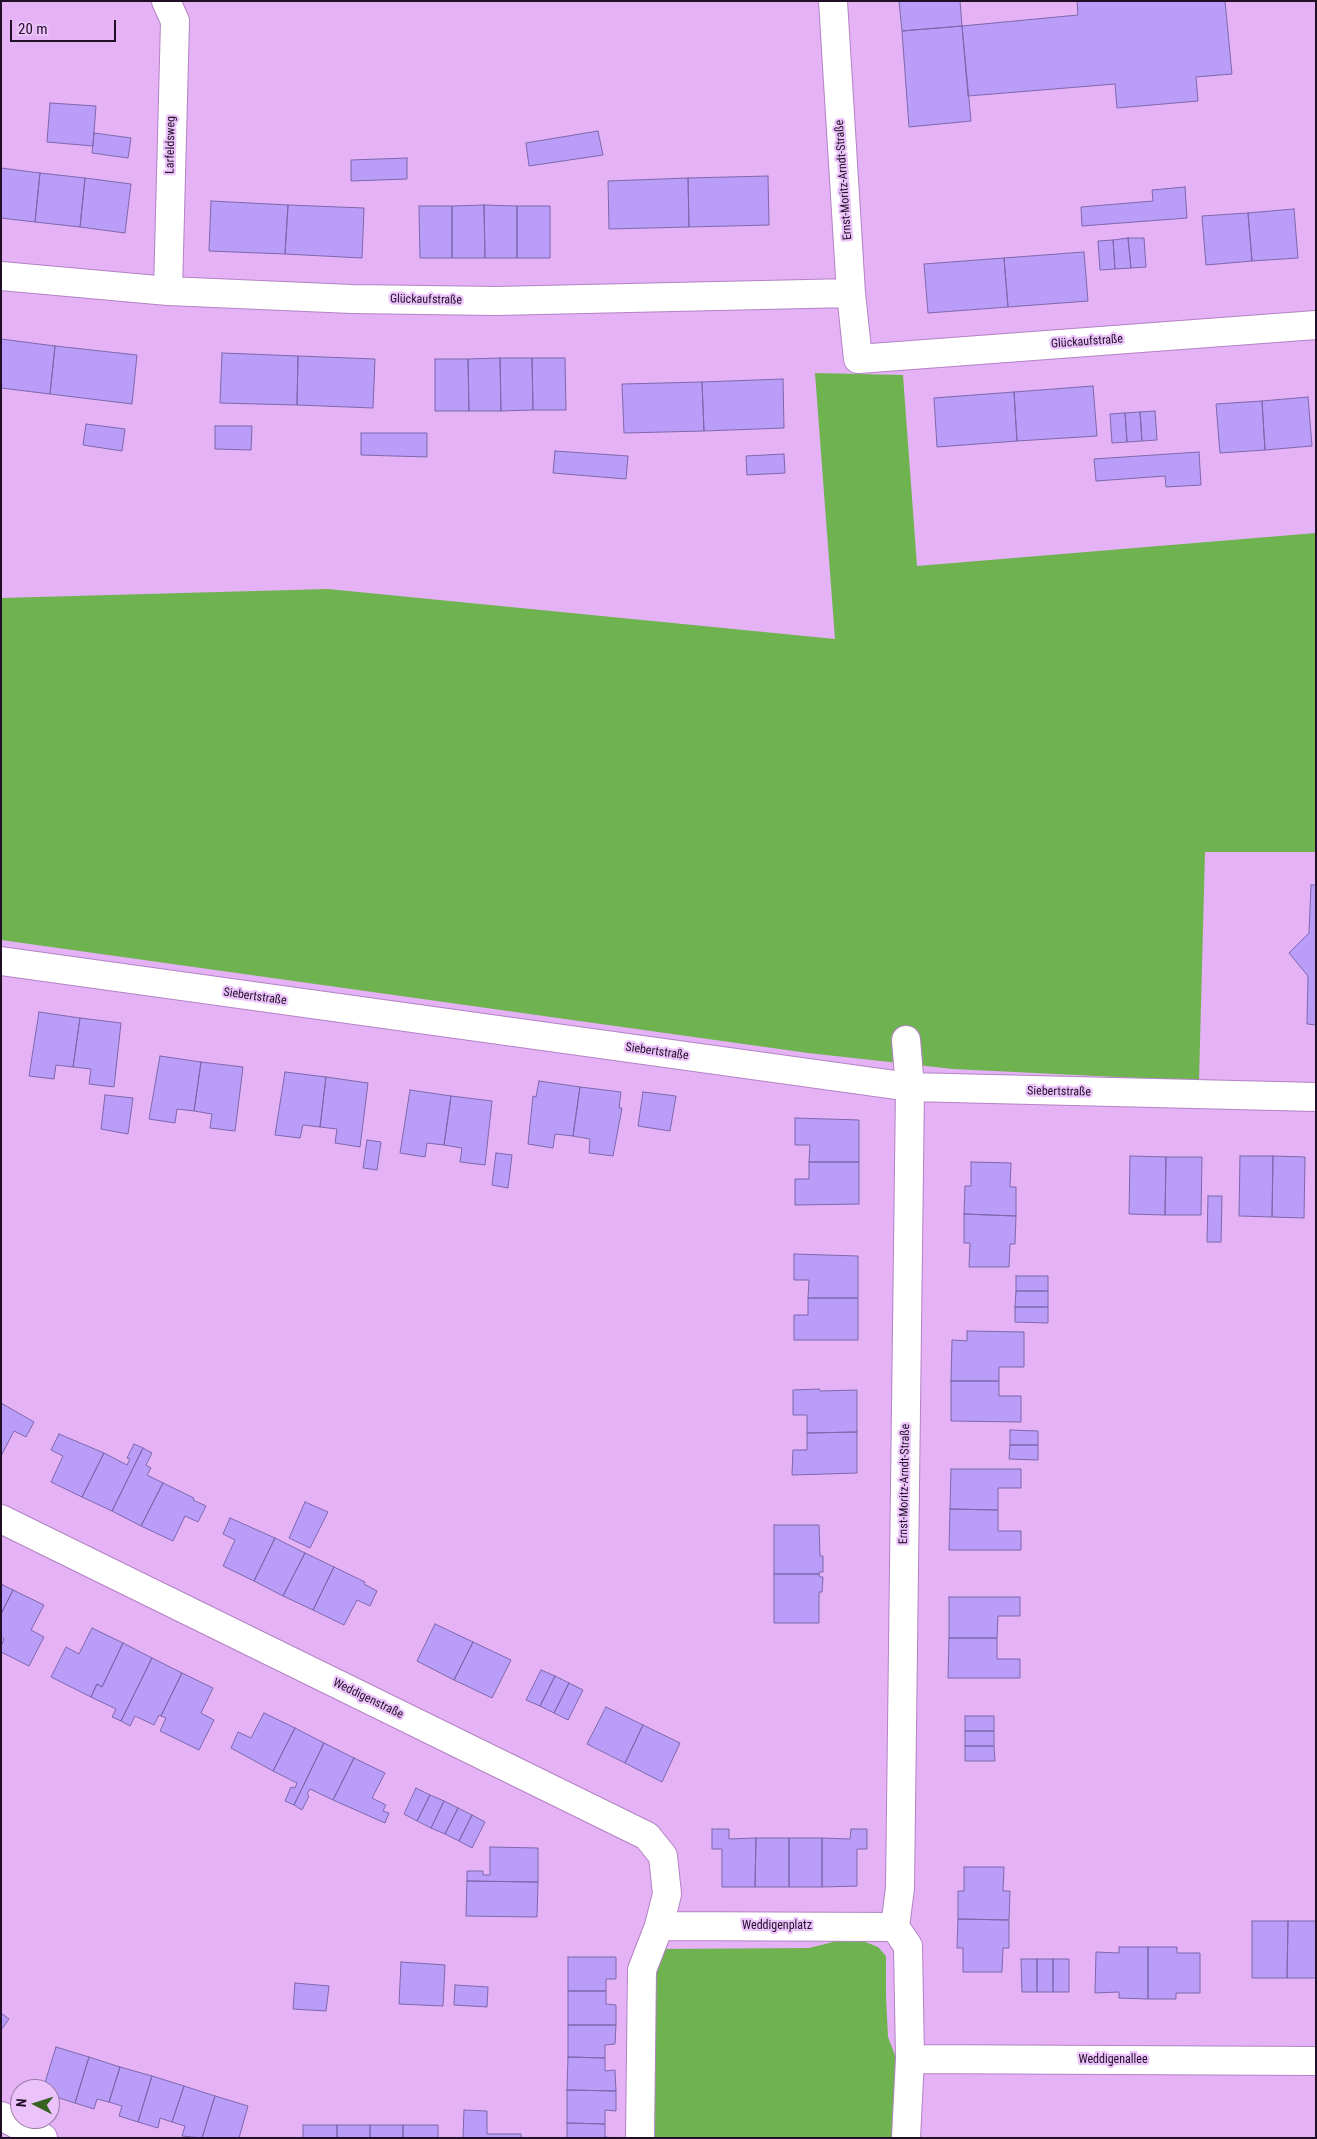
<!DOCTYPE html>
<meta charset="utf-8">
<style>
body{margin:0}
#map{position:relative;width:1317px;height:2139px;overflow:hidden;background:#e4b2f5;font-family:"Roboto Condensed",sans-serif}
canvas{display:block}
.frame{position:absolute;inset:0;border:2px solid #210e27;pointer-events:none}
.north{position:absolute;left:10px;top:2079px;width:50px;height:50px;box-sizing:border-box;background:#ebc3fa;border:1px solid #9a7ba6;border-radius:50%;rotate:275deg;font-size:14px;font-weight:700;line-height:20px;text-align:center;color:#210e27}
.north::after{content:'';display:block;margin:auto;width:18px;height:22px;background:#366322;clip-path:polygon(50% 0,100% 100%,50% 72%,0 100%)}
.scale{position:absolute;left:10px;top:20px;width:106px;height:22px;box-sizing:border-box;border:2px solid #210e27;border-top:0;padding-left:6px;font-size:15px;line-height:18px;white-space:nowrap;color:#210e27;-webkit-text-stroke:4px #ebc3fa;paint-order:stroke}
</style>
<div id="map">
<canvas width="1317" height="2139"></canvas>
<div class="frame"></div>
<div class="north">N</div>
<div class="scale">20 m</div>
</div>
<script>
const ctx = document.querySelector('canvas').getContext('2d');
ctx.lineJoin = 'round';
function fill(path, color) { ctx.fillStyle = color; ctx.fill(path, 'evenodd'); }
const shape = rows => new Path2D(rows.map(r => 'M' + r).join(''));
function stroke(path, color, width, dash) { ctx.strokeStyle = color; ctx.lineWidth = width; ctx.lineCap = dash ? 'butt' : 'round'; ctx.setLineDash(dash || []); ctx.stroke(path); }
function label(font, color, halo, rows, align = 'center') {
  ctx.font = font + ' "Roboto Condensed",sans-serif'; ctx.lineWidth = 4.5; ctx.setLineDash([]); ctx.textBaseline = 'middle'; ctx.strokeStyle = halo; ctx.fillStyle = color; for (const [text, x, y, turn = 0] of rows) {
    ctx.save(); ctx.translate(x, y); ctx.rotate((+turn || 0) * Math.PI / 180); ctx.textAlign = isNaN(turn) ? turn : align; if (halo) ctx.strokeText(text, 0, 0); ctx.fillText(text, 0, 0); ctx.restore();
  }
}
fill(shape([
 [815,373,903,375,917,566,1316,533,1316,852,1205,852,1199,1081,953,1069,808,1053,1,940,1,598,328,589,835,639],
 [837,1941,863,1941,878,1947,886,1956,886,1997,888,2037,900,2068,900,2112,892,2138,647,2138,650,1976,662,1949,809,1948]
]), '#6fb351');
const building = shape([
 [899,1,960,1,962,26,902,31,899,1],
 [1077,1,1225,1,1232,74,1196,77,1198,101,1117,108,1115,84,968,96,962,26,1078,15,1077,1],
 [962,26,971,121,909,127,902,31,962,26],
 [50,103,96,106,93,146,47,142,50,103],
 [598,131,603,155,529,166,526,143,598,131],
 [94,133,131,138,128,158,92,153,94,133],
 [407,158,407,179,351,181,351,160,407,158],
 [1,168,40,173,35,222,1,218,1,168],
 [40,173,85,178,80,227,35,222,40,173],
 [768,176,769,225,689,227,688,178,768,176],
 [85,178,131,184,125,233,80,227,85,178],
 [688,178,689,227,609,229,608,181,688,178],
 [1185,187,1187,218,1082,226,1081,207,1153,201,1152,190,1185,187],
 [211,201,288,205,285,254,209,251,211,201],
 [288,205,364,208,362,258,285,254,288,205],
 [484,205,485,258,452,258,452,206,484,205],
 [484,205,517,206,517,258,485,258,484,205],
 [419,206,452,206,452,258,420,258,419,206],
 [517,206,550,206,550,258,517,258,517,206],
 [1294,209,1298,258,1252,261,1248,213,1294,209],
 [1248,213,1252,261,1206,265,1202,216,1248,213],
 [1128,238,1131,268,1115,269,1113,240,1128,238],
 [1128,238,1144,238,1146,267,1131,268,1128,238],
 [1113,240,1115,269,1100,270,1098,241,1113,240],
 [1084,252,1088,301,1008,307,1004,258,1084,252],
 [1004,258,1008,307,928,313,924,264,1004,258],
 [1,339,55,346,50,394,1,388,1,339],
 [55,346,137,355,132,404,50,394,55,346],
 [222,353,298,356,297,405,220,403,222,353],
 [298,356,375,359,373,408,297,405,298,356],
 [500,358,501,411,469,411,468,359,500,358],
 [500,358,532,358,533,410,501,411,500,358],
 [532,358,565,358,566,410,533,410,532,358],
 [435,359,468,359,469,411,435,411,435,359],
 [783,379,784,428,704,431,702,382,783,379],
 [702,382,704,431,624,433,622,384,702,382],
 [1093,386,1097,436,1017,441,1014,392,1093,386],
 [1014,392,1017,441,937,447,934,398,1014,392],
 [1308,397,1312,446,1265,450,1262,401,1308,397],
 [1262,401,1265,450,1220,453,1216,404,1262,401],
 [1155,411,1157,440,1142,441,1140,412,1155,411],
 [1140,412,1142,441,1127,442,1125,413,1140,412],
 [1125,413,1127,442,1112,443,1110,414,1125,413],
 [86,424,125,429,122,451,83,445,86,424],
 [215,426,252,426,251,450,215,449,215,426],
 [361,433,427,433,427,457,361,455,361,433],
 [555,451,628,456,626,479,553,473,555,451],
 [1199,452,1201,485,1166,487,1165,476,1096,481,1094,459,1199,452],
 [784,454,785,473,747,475,746,456,784,454],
 [1311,885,1316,885,1316,1025,1307,1024,1308,976,1289,953,1309,933,1311,885],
 [39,1012,80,1018,73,1067,56,1065,54,1079,29,1076,39,1012],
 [80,1018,121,1023,114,1087,89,1084,91,1069,73,1067,80,1018],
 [160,1056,201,1062,194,1111,177,1109,175,1123,149,1119,160,1056],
 [201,1062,243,1067,235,1131,210,1128,212,1114,194,1111,201,1062],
 [285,1072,326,1077,320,1127,303,1125,300,1138,275,1135,285,1072],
 [326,1077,368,1083,360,1147,335,1143,337,1129,320,1127,326,1077],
 [539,1081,580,1087,573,1136,555,1134,553,1148,528,1144,533,1096,536,1097,539,1081],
 [580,1087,621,1092,619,1108,622,1108,613,1156,589,1153,590,1139,573,1136,580,1087],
 [410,1090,451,1096,444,1145,427,1143,425,1157,400,1153,410,1090],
 [643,1092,676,1096,670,1131,638,1126,643,1092],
 [105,1095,133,1098,128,1134,101,1129,105,1095],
 [451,1096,492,1101,485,1165,460,1162,462,1148,444,1145,451,1096],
 [795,1118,859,1120,859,1162,809,1162,810,1145,795,1145,795,1118],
 [367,1140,381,1142,377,1170,363,1168,367,1140],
 [496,1153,512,1155,508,1188,492,1185,496,1153],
 [1130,1156,1166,1157,1165,1215,1129,1214,1130,1156],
 [1240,1156,1273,1156,1272,1217,1239,1216,1240,1156],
 [1273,1156,1305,1157,1304,1218,1272,1217,1273,1156],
 [1166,1157,1202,1157,1201,1215,1165,1215,1166,1157],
 [809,1162,859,1162,859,1204,795,1205,795,1179,809,1179,809,1162],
 [971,1162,1011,1163,1010,1187,1016,1187,1016,1216,964,1214,965,1186,971,1186,971,1162],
 [1208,1196,1222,1196,1221,1242,1207,1242,1208,1196],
 [964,1214,1016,1216,1015,1244,1010,1244,1009,1267,969,1267,970,1243,964,1243,964,1214],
 [794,1254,858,1256,858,1298,808,1298,809,1280,794,1280,794,1254],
 [1016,1276,1048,1276,1048,1291,1016,1291,1016,1276],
 [1016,1291,1048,1291,1048,1307,1015,1307,1016,1291],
 [808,1298,858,1298,858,1340,794,1340,794,1315,808,1315,808,1298],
 [1015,1307,1048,1307,1048,1323,1015,1322,1015,1307],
 [967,1331,1024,1332,1024,1367,999,1367,999,1381,951,1381,952,1340,967,1341,967,1331],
 [951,1381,999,1381,999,1396,1021,1396,1021,1422,951,1421,951,1381],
 [819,1389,820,1391,857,1390,857,1432,807,1433,807,1415,793,1415,793,1390,819,1389],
 [1,1403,34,1422,26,1437,14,1431,1,1456,1,1403],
 [1010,1430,1038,1431,1038,1445,1010,1445,1010,1430],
 [857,1432,857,1473,792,1475,793,1450,807,1450,807,1433,857,1432],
 [59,1434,104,1453,82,1497,51,1482,63,1456,51,1450,59,1434],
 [134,1444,143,1448,112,1511,82,1497,104,1453,127,1465,130,1459,127,1458,134,1444],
 [1010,1445,1038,1445,1038,1460,1009,1459,1010,1445],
 [143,1448,152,1453,146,1465,151,1468,147,1475,163,1483,141,1526,112,1511,143,1448],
 [951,1469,1021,1469,1021,1488,998,1488,998,1510,950,1509,951,1469],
 [163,1483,194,1498,193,1500,206,1506,198,1522,185,1516,173,1541,141,1526,163,1483],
 [305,1502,328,1512,310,1548,289,1538,305,1502],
 [950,1509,998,1510,998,1531,1021,1531,1021,1550,949,1550,950,1509],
 [230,1518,275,1538,254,1581,223,1566,235,1540,223,1534,230,1518],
 [774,1525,819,1525,820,1556,823,1556,823,1572,819,1572,819,1574,774,1574,774,1525],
 [275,1538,305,1553,283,1596,254,1581,275,1538],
 [305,1553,334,1567,313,1610,283,1596,305,1553],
 [334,1567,365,1582,364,1584,377,1591,370,1606,357,1600,344,1625,313,1610,334,1567],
 [774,1574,819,1574,820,1577,823,1577,822,1592,819,1592,819,1623,774,1623,774,1574],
 [1,1584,13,1590,1,1614,1,1584],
 [13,1590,44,1605,31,1630,44,1637,29,1666,1,1652,1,1646,4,1639,1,1637,1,1614,13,1590],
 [949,1597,1020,1597,1020,1616,998,1616,997,1638,949,1638,949,1597],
 [435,1624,473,1642,454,1680,417,1661,435,1624],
 [92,1628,123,1643,102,1687,97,1684,91,1697,51,1677,66,1647,79,1654,92,1628],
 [949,1638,997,1638,997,1659,1020,1659,1020,1678,948,1678,949,1638],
 [473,1642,511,1660,492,1698,454,1680,473,1642],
 [123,1643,152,1658,121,1721,112,1717,116,1709,91,1697,97,1684,102,1687,123,1643],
 [152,1658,182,1673,161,1716,159,1715,154,1725,135,1716,130,1726,121,1721,152,1658],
 [541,1670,555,1676,540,1706,526,1700,541,1670],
 [182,1673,213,1688,201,1713,214,1720,199,1750,160,1731,166,1718,161,1716,182,1673],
 [555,1676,569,1683,554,1713,540,1706,555,1676],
 [569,1683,583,1690,568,1720,554,1713,569,1683],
 [606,1707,643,1725,625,1763,587,1744,606,1707],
 [264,1713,295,1728,273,1771,231,1748,238,1732,251,1738,264,1713],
 [965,1716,994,1716,994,1731,965,1731,965,1716],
 [643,1725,680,1743,662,1782,625,1763,643,1725],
 [295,1728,324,1743,294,1805,285,1801,291,1787,295,1788,297,1783,273,1771,295,1728],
 [965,1731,994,1731,994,1746,965,1746,965,1731],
 [324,1743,354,1758,333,1800,310,1789,307,1794,309,1796,302,1810,294,1805,324,1743],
 [965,1746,994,1746,995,1761,965,1761,965,1746],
 [354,1758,385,1773,372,1798,386,1805,383,1811,389,1813,385,1823,333,1800,354,1758],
 [416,1788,430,1795,417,1821,404,1814,416,1788],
 [430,1795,444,1801,431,1828,417,1821,430,1795],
 [444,1801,458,1808,445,1834,431,1828,444,1801],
 [458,1808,472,1815,459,1841,445,1834,458,1808],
 [472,1815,485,1822,472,1848,459,1841,472,1815],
 [712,1829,729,1829,729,1839,756,1838,755,1887,722,1887,722,1849,712,1849,712,1829],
 [851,1829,867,1829,867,1849,857,1849,857,1886,822,1887,822,1838,850,1839,851,1829],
 [756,1838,789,1838,789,1887,755,1887,756,1838],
 [789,1838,822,1838,822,1887,789,1887,789,1838],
 [490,1847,538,1848,538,1882,467,1881,467,1871,483,1871,483,1875,490,1875,490,1847],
 [964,1867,1004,1867,1003,1891,1010,1891,1009,1920,958,1919,958,1891,964,1891,964,1867],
 [467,1881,538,1882,537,1917,466,1916,467,1881],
 [958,1919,1009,1920,1009,1948,1003,1948,1002,1972,963,1972,963,1948,957,1948,958,1919],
 [1252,1921,1288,1921,1287,1978,1252,1978,1252,1921],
 [1288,1921,1316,1921,1316,1978,1287,1978,1288,1921],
 [1119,1947,1148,1947,1148,1999,1119,1998,1119,1992,1095,1993,1096,1952,1119,1953,1119,1947],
 [1148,1947,1177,1947,1177,1953,1200,1953,1200,1993,1176,1993,1176,1999,1148,1999,1148,1947],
 [568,1957,616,1957,616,1979,606,1979,606,1991,568,1991,568,1957],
 [1021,1959,1037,1959,1037,1992,1022,1992,1021,1959],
 [1037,1959,1053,1959,1053,1992,1037,1992,1037,1959],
 [1053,1959,1069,1959,1069,1992,1053,1992,1053,1959],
 [401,1962,445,1965,443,2006,399,2004,401,1962],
 [295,1983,329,1986,326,2011,293,2009,295,1983],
 [455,1985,488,1987,487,2007,454,2005,455,1985],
 [568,1991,606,1991,606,2004,616,2005,616,2025,568,2025,568,1991],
 [1,2013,9,2019,1,2030,1,2013],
 [568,2025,616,2025,615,2044,605,2045,605,2058,568,2057,568,2025],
 [56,2047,89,2057,75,2103,50,2095,50,2089,43,2089,56,2047],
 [89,2057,120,2067,109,2102,97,2099,94,2109,75,2103,89,2057],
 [568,2057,605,2058,605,2071,615,2070,616,2091,567,2090,568,2057],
 [120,2067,152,2076,138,2122,119,2116,122,2106,109,2102,120,2067],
 [152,2076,184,2086,172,2122,160,2118,158,2128,138,2122,152,2076],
 [184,2086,215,2096,202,2138,182,2136,185,2126,172,2122,184,2086],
 [567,2090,616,2091,616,2111,605,2110,605,2124,567,2123,567,2090],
 [215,2096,248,2106,239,2138,202,2138,215,2096],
 [464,2110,487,2111,487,2134,521,2134,521,2138,463,2138,464,2110],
 [567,2123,605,2124,605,2137,615,2138,567,2138,567,2123],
 [303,2125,337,2125,337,2138,303,2138,303,2125],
 [337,2125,370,2125,370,2138,337,2138,337,2125],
 [370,2125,403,2125,403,2138,370,2138,370,2125],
 [403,2125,438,2125,438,2138,403,2138,403,2125]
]);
fill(building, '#b99df8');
stroke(building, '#7d68ad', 1);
const street = shape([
 [166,1,175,21,168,291],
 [833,1,851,293,858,359,1316,325],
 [1,276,168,291,352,299,496,301,851,293],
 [1,961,910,1087,1316,1097],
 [1,1519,647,1836,663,1856,667,1894,659,1926,642,1970,640,2138],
 [659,1926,895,1927,908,1946,910,2059,906,2138],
 [895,1927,900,1888,910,1087,906,1040],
 [910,2059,1316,2061],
 [1,2116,43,2138]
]);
stroke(street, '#b383c4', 30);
stroke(street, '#fff', 28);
label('12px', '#210e27', '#ebc3fa', [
 ["Larfeldsweg",171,145,-89],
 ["Ernst-Moritz-Arndt-Straße",844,180,-94],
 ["Glückaufstraße",426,300,1],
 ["Glückaufstraße",1087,342,-4],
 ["Siebertstraße",255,997,8],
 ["Siebertstraße",657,1052,8],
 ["Siebertstraße",1059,1092,1],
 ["Ernst-Moritz-Arndt-Straße",905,1484,-89],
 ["Weddigenstraße",368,1699,26],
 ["Weddigenplatz",777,1926],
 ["Weddigenallee",1113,2060]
]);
</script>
